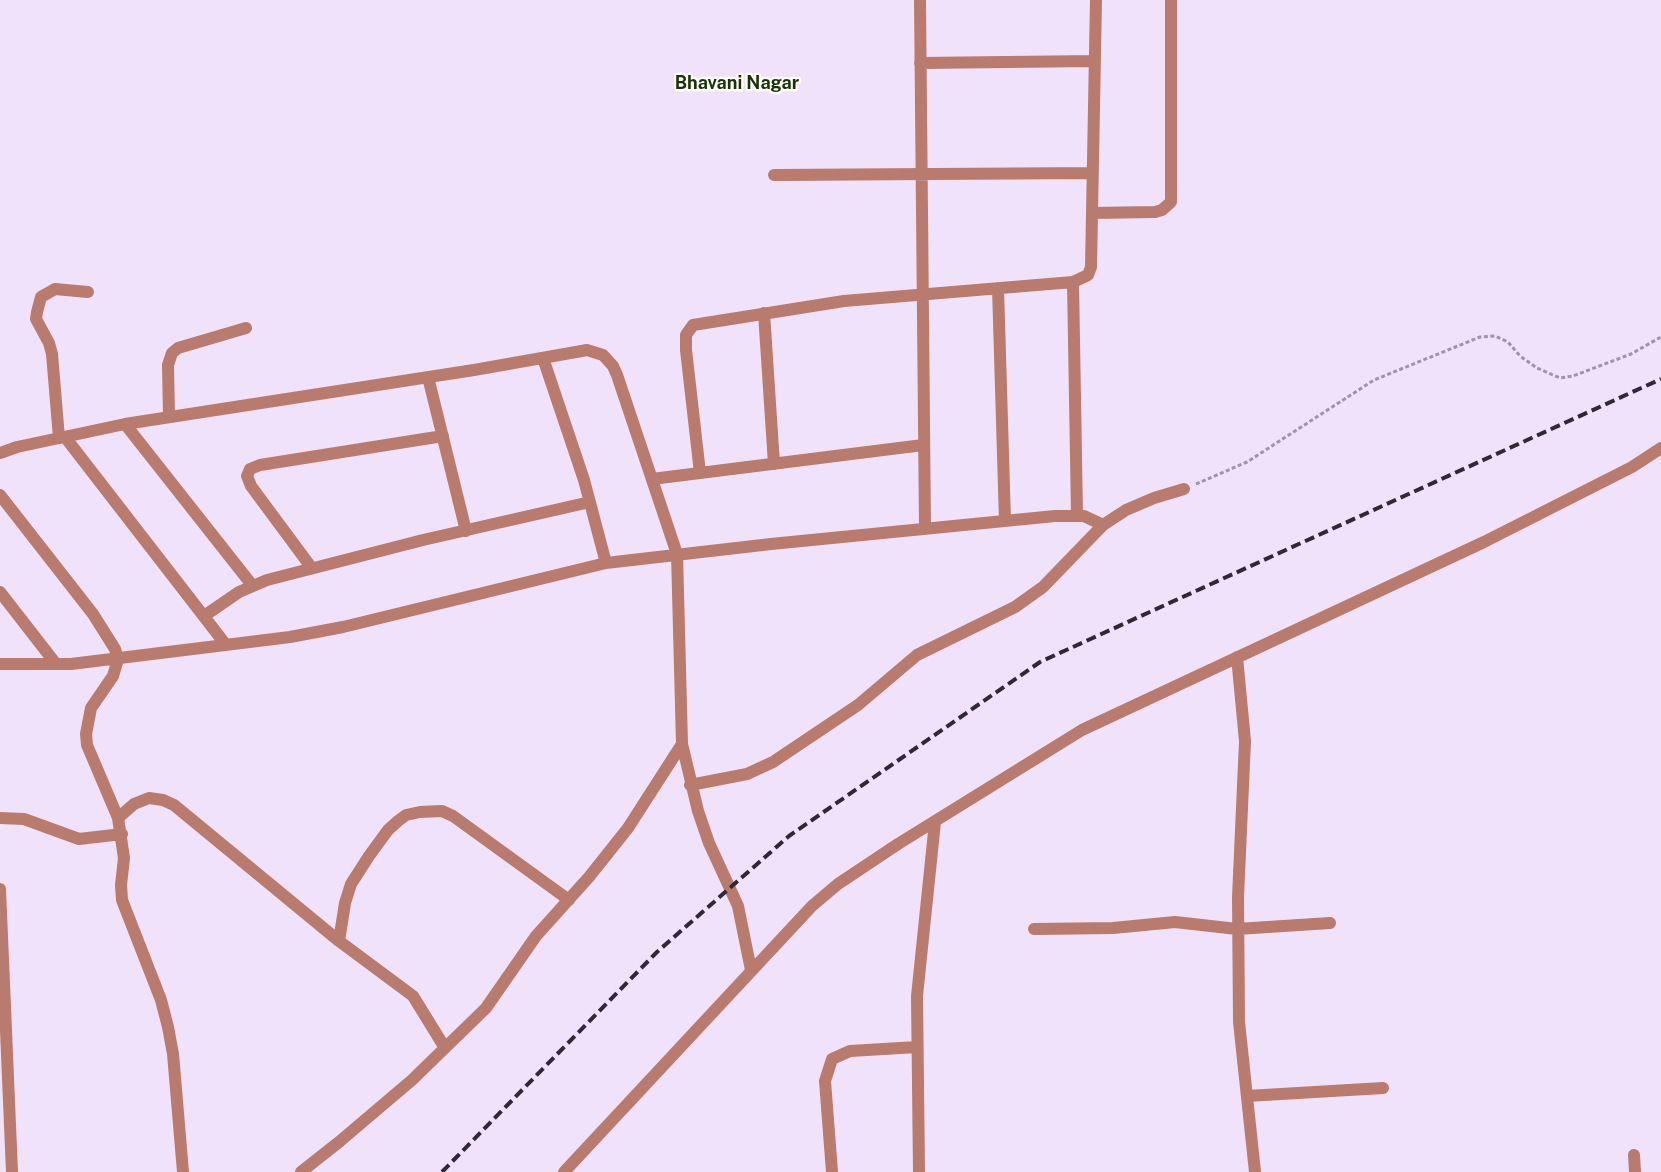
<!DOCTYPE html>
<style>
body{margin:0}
canvas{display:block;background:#f0e2fb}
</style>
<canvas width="1661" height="1172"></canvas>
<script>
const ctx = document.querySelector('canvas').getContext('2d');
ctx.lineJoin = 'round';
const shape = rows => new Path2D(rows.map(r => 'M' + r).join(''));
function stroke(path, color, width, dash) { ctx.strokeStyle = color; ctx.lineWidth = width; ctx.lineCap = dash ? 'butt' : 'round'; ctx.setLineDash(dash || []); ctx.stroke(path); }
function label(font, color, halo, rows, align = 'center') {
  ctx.font = font + ' "Public Sans",sans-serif'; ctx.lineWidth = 4.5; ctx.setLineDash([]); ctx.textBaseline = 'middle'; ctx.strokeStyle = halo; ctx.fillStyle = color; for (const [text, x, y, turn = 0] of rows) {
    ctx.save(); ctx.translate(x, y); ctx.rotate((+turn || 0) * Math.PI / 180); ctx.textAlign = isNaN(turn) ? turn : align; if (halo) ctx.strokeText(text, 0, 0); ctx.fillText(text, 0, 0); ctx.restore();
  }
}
stroke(shape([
 [1196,484,1247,462,1374,380,1480,337,1495,336,1508,342,1520,356,1537,368,1560,378,1573,376,1631,354,1661,337]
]), '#9f94a8', 3, [4, 2.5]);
stroke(shape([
 [920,0,925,528],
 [920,63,1094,61],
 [774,175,1092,173],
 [1092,213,1155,212,1162,210,1171,202,1171,0],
 [1073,282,1077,515],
 [998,288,1005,521],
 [764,313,774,464],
 [543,358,584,480,606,563],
 [428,377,466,531],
 [169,417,168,365,172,353,178,348,246,328],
 [125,424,252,585],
 [65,437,226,645],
 [59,438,52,354,49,343,36,319,37,312,41,297,55,289,88,292],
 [0,453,17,447,125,424,474,370,576,352,587,350,603,355,613,366,617,375,677,554,682,744,698,811,709,843,738,906,751,970],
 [700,473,686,350,686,335,693,325,844,301,1073,282,1088,275,1091,267,1096,0],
 [652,479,923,445],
 [0,495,93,614,115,649,118,659,113,676,91,708,86,734,87,745,118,818,124,858,121,885,122,900,161,1000,168,1027,173,1054,183,1172],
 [311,567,251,486,247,476,250,469,260,465,443,436],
 [0,592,56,664],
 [204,616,239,592,267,580,423,540,590,502],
 [1237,657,1245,741,1238,897,1239,1022,1255,1172],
 [0,664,71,664,290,637,343,627,606,563,771,544,1055,516,1084,516,1103,525],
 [690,785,747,774,773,762,858,705,917,655,1015,607,1043,587,1103,525,1126,510,1154,498,1184,489],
 [0,818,24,819,79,839,122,834],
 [118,818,134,804,149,798,163,800,174,805,339,941,413,996,445,1048],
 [0,889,12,1172],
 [1034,929,1113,928,1175,922,1237,929,1330,923],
 [339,941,345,903,351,884,369,856,388,830,398,821,406,815,420,812,442,811,453,816,569,900],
 [1247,1096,1383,1088],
 [1634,1155,1635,1172],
 [301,1172,339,1142,412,1080,486,1008,536,936,589,877,628,828,682,744],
 [564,1172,812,906,838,884,898,844,1082,730,1484,542,1632,467,1661,448],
 [832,1172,825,1081,832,1059,850,1051,917,1047],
 [919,1172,917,996,935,822]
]), '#b87b6e', 12);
stroke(shape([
 [442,1172,657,952,789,836,1040,662,1661,379]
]), '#2f2835', 4, [10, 5]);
label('bold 18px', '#193302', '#fff', [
 ["Bhavani Nagar",737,83]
]);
</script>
